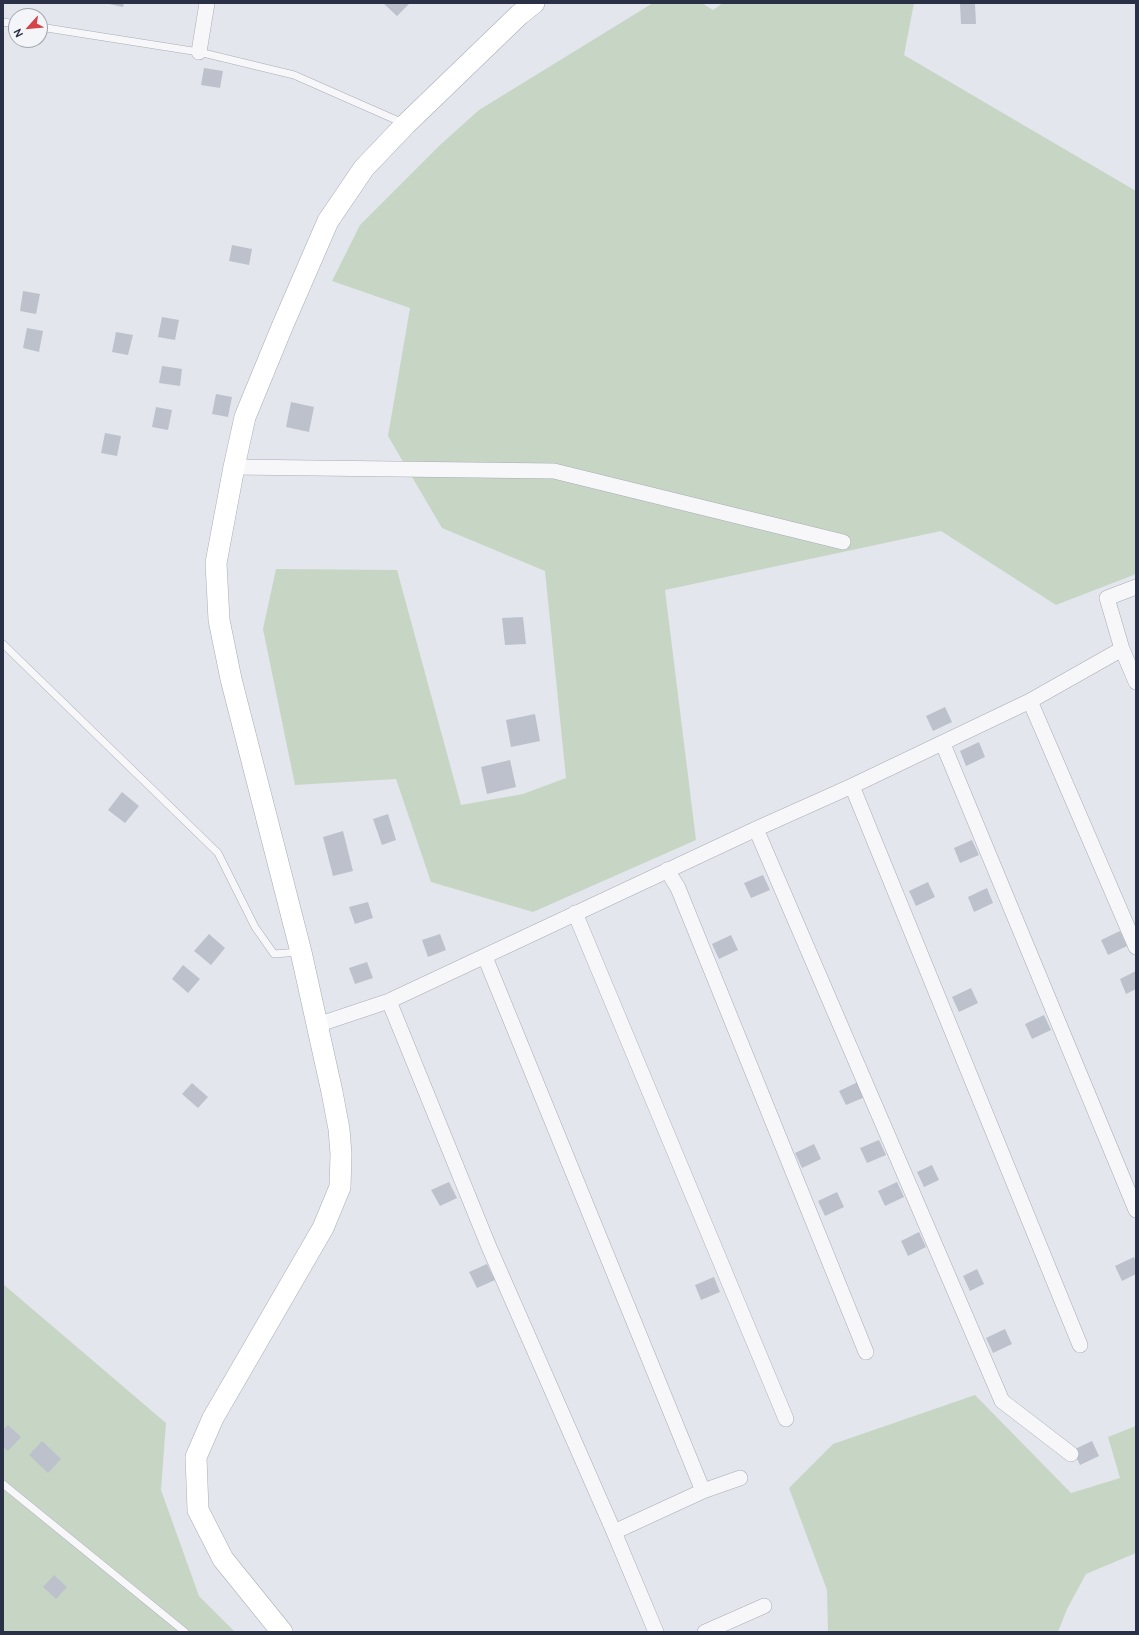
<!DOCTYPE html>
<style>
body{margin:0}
#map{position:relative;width:1139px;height:1635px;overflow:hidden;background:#e3e6ec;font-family:Cabin,sans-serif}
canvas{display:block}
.frame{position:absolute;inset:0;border:4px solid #2a3146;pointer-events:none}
.north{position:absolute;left:8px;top:8px;width:40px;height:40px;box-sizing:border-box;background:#f3f5f9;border:1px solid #a3a7b1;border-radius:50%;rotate:243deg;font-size:11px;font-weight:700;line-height:16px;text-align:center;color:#2a3146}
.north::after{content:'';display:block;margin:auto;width:14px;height:18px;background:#d64349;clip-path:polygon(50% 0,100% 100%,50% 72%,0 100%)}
</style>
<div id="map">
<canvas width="1139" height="1635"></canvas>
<div class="frame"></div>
<div class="north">N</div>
</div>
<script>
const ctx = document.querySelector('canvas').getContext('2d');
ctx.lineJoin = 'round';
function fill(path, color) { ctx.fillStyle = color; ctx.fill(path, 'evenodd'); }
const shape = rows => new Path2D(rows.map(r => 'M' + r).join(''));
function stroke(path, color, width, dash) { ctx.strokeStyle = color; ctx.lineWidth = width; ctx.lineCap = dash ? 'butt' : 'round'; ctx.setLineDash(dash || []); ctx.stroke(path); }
fill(shape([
 [653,3,702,3,713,10,723,3,914,3,904,55,1136,191,1136,574,1056,605,941,531,665,590,696,840,533,912,431,882,396,779,295,785,263,629,276,569,397,570,461,805,523,794,566,778,545,571,442,528,388,436,410,308,332,281,360,225,440,145,479,110],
 [3,1284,166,1423,161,1490,199,1596,235,1632,3,1632],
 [975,1395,1071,1493,1120,1478,1108,1437,1136,1426,1136,1553,1086,1574,1067,1609,1058,1632,828,1632,827,1590,789,1488,833,1444]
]), '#c7d6c4');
fill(shape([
 [104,3,124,3,123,7],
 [383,3,410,3,397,16],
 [960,4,975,4,976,24,961,24],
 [204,68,223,71,220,88,201,85],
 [232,245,252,249,249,265,229,261],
 [23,291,40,294,36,314,20,311],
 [162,317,179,320,175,340,158,337],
 [27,328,43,331,39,352,23,348],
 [116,332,133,335,128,355,112,352],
 [162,366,182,369,180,386,159,383],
 [216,394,232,397,228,417,212,414],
 [291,402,314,407,309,432,286,427],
 [156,407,172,410,168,430,152,427],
 [105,433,121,436,117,456,101,453],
 [523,617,526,644,505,645,502,618],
 [945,707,952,722,933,731,926,716],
 [535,714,540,741,511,747,506,720],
 [979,742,985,757,966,766,960,751],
 [510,760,516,787,487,794,481,767],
 [122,792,139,806,125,823,108,810],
 [388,814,396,840,382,845,373,819],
 [343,831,353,871,333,876,323,837],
 [972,840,979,855,960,863,954,848],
 [763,875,770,890,751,898,744,883],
 [928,882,935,897,916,906,909,891],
 [987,888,993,903,974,912,968,897],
 [368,902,373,918,355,924,349,907],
 [1120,931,1127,946,1108,955,1101,940],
 [209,934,225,948,211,965,194,951],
 [440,934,446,950,428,957,422,940],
 [731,935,738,950,719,959,712,944],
 [367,962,373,978,355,984,349,968],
 [183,965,200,979,188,993,172,979],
 [1136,971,1136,989,1126,994,1120,979],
 [971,988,978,1003,959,1012,952,997],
 [1044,1015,1051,1030,1032,1039,1025,1024],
 [858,1082,865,1097,846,1105,839,1091],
 [192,1083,208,1097,198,1108,182,1094],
 [879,1140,886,1155,867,1163,860,1148],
 [814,1144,821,1159,802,1168,795,1153],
 [932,1165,939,1180,924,1187,917,1172],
 [449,1182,457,1198,440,1206,431,1190],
 [897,1182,904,1197,885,1206,878,1191],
 [837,1192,844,1207,825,1216,818,1201],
 [919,1232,926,1247,908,1256,901,1241],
 [1134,1257,1136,1262,1136,1274,1122,1281,1115,1266],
 [487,1264,495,1280,477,1288,469,1272],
 [977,1269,984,1284,970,1291,963,1276],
 [714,1277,720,1292,701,1300,695,1285],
 [1005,1329,1012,1344,993,1353,986,1338],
 [8,1425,21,1437,8,1451,3,1447,3,1430],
 [42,1441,61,1459,48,1473,29,1455],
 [1092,1441,1099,1456,1080,1465,1073,1450],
 [54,1575,67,1587,56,1599,43,1587]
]), '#bdc1cc');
const lane = shape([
 [3,22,16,24],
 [40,27,199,52,294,75,403,123],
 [3,644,218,853,255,927,274,954,299,952],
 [3,1484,185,1632]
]);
const street = shape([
 [199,52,207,3],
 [234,467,554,471,843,542],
 [1136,587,1107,598,1122,649,1136,682],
 [1030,701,1136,947],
 [943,744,1136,1210],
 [852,786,1080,1345],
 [756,829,1002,1401,1071,1454],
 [667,870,678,888,866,1352],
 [575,913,786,1419],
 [485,957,703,1491],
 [389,1001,489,1247,614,1532,656,1632],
 [317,1025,389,1001,756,829,852,786,1030,701,1122,649],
 [614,1532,703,1491,740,1478],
 [705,1632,764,1606]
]);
const secondary = shape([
 [282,1632,223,1559,198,1510,196,1457,213,1418,323,1228,340,1187,341,1154,339,1129,332,1092,301,952,231,679,219,620,216,563,234,467,245,417,282,327,328,221,364,168,406,124,519,15,534,3]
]);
stroke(lane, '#a8acb7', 8);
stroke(street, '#a8acb7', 16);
stroke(secondary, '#a8acb7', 22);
stroke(lane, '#f7f7fa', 7);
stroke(street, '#f7f7fa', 15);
stroke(secondary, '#fff', 21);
</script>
